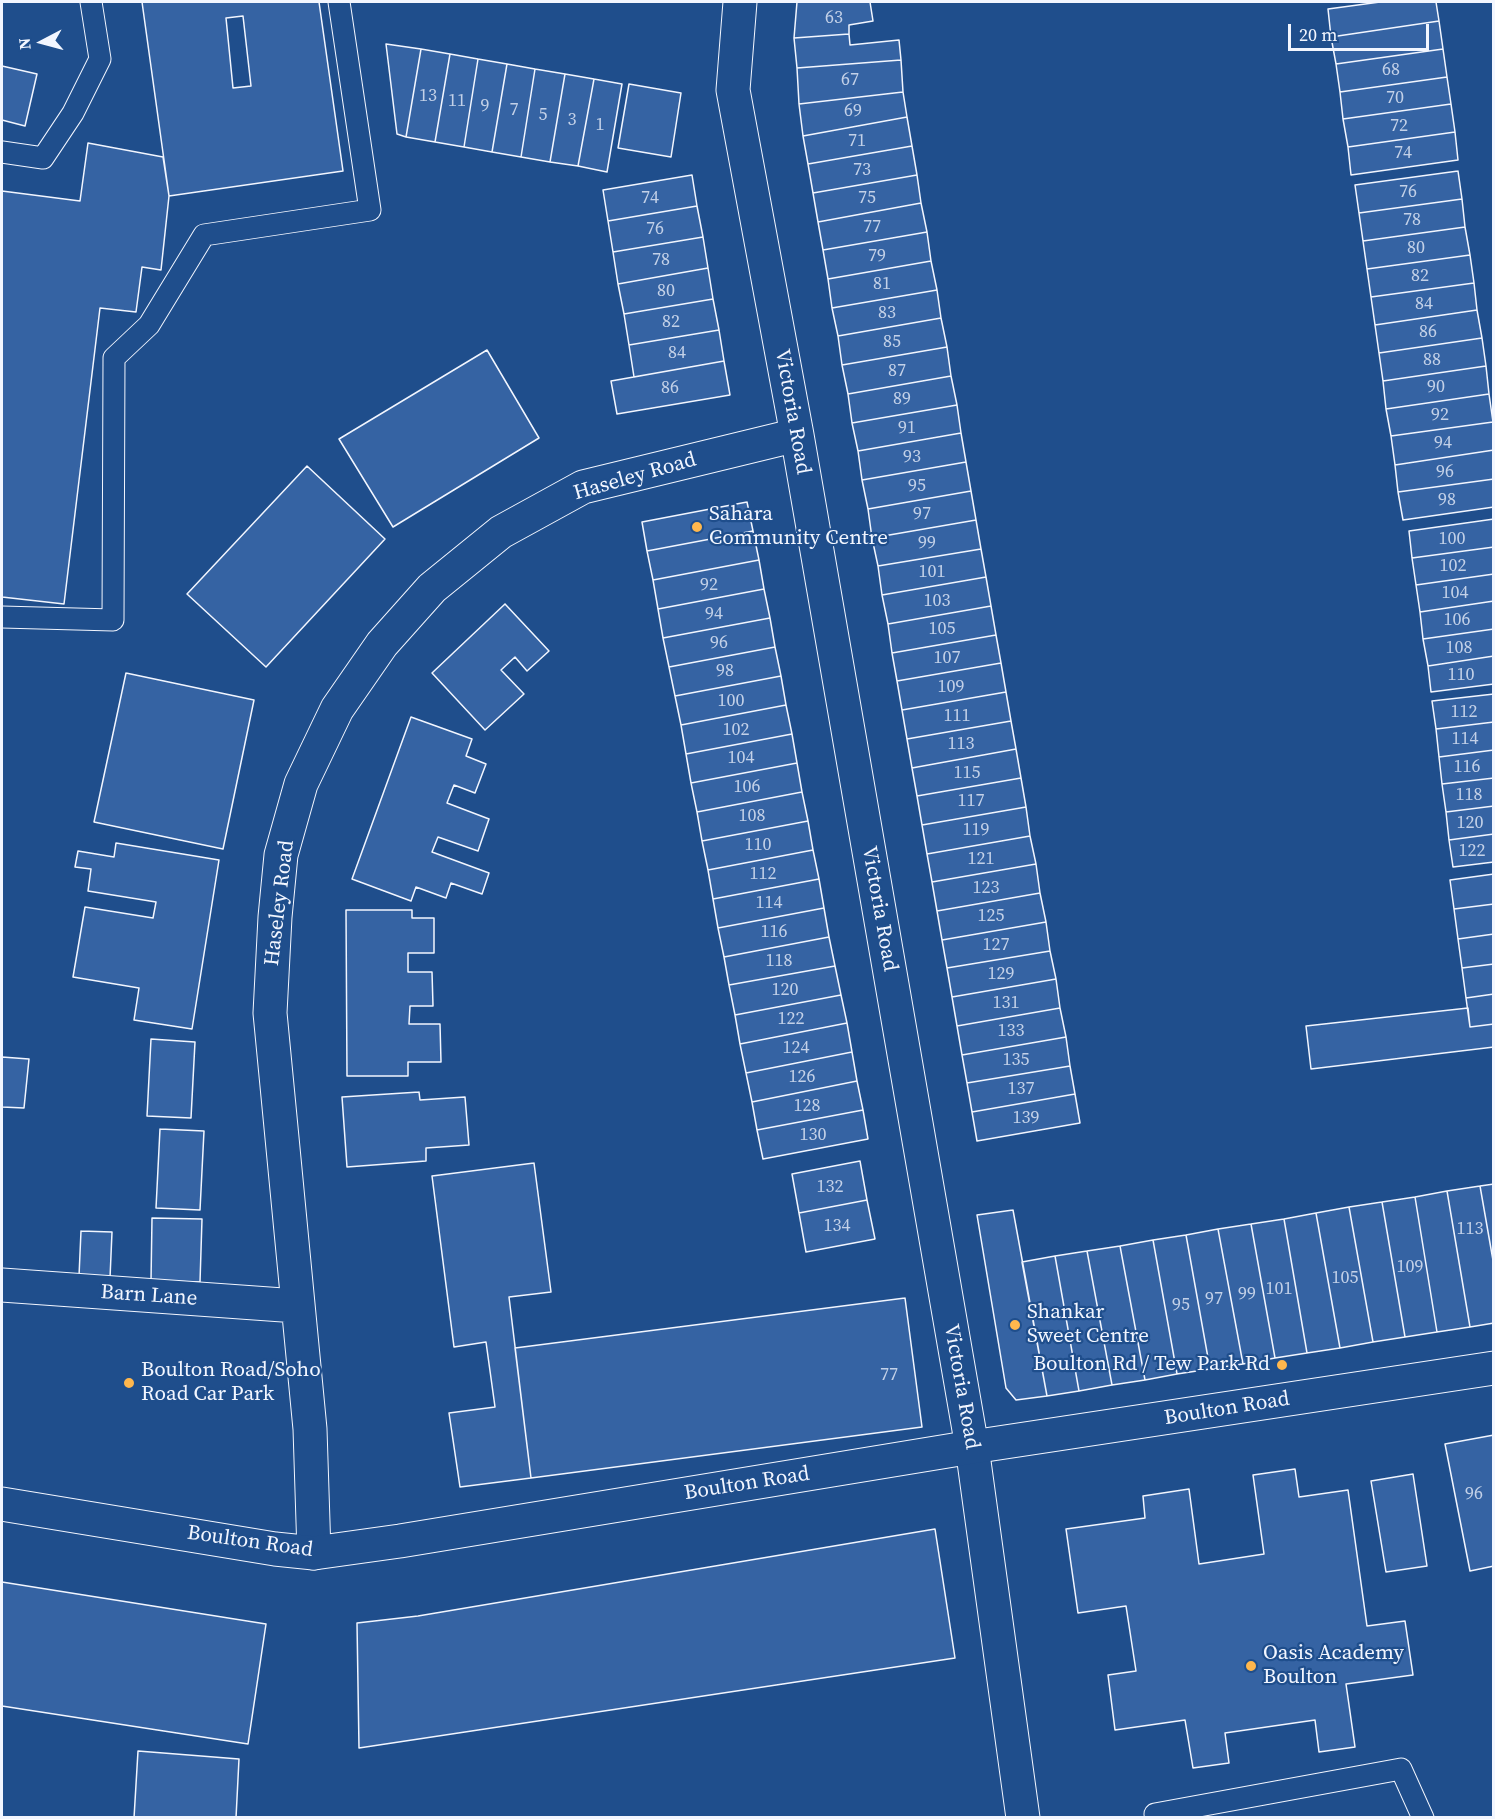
<!DOCTYPE html>
<style>
body{margin:0}
#map{position:relative;width:1495px;height:1819px;overflow:hidden;background:#1f4e8c;font-family:"Source Serif 4",serif}
canvas{display:block}
.frame{position:absolute;inset:0;border:3px solid #f2f6ff;pointer-events:none}
.north{position:absolute;left:12px;top:12px;width:60px;height:60px;-webkit-text-stroke:4px #1f4e8c;paint-order:stroke;rotate:264deg;font-size:16px;font-weight:700;line-height:24px;text-align:center;color:#f2f6ff}
.north::after{content:'';display:block;margin:auto;width:21px;height:27px;background:#f2f6ff;clip-path:polygon(50% 0,100% 100%,50% 72%,0 100%)}
.scale{position:absolute;left:1288px;top:24px;width:141px;height:27px;box-sizing:border-box;border:3px solid #f2f6ff;border-top:0;padding-left:8px;font-size:18px;line-height:21px;white-space:nowrap;color:#f2f6ff;-webkit-text-stroke:4px #1f4e8c;paint-order:stroke}
</style>
<div id="map">
<canvas width="1495" height="1819"></canvas>
<div class="frame"></div>
<div class="north">N</div>
<div class="scale">20 m</div>
</div>
<script>
const ctx = document.querySelector('canvas').getContext('2d');
ctx.lineJoin = 'round';
function fill(path, color) { ctx.fillStyle = color; ctx.fill(path, 'evenodd'); }
const shape = rows => new Path2D(rows.map(r => 'M' + r).join(''));
function stroke(path, color, width, dash) { ctx.strokeStyle = color; ctx.lineWidth = width; ctx.lineCap = dash ? 'butt' : 'round'; ctx.setLineDash(dash || []); ctx.stroke(path); }
function label(font, color, halo, rows, align = 'center') {
  ctx.font = font + ' "Source Serif 4",serif'; ctx.lineWidth = 4.5; ctx.setLineDash([]); ctx.textBaseline = 'middle'; ctx.strokeStyle = halo; ctx.fillStyle = color; for (const [text, x, y, turn = 0] of rows) {
    ctx.save(); ctx.translate(x, y); ctx.rotate((+turn || 0) * Math.PI / 180); ctx.textAlign = isNaN(turn) ? turn : align; if (halo) ctx.strokeText(text, 0, 0); ctx.fillText(text, 0, 0); ctx.restore();
  }
}
const building = shape([
 [142,2,319,2,343,171,169,196,142,2],
 [243,16,251,86,233,88,226,18,243,16],
 [797,2,870,2,873,21,849,25,849,34,794,38,797,2],
 [1380,2,1436,2,1439,21,1331,37,1328,9,1380,2],
 [1439,21,1443,49,1336,64,1331,37,1439,21],
 [849,34,850,45,899,40,901,60,797,68,794,38,849,34],
 [386,44,421,49,406,137,397,134,386,44],
 [421,49,450,54,435,142,406,137,421,49],
 [1443,49,1447,77,1340,92,1336,64,1443,49],
 [450,54,478,59,464,147,435,142,450,54],
 [478,59,507,64,492,152,464,147,478,59],
 [901,60,903,92,799,104,797,68,901,60],
 [507,64,535,69,521,157,492,152,507,64],
 [2,66,37,74,25,126,2,120,2,66],
 [535,69,565,74,550,162,521,157,535,69],
 [565,74,594,79,578,166,550,162,565,74],
 [1447,77,1451,104,1343,119,1340,92,1447,77],
 [594,79,622,84,607,172,578,166,594,79],
 [629,84,681,93,671,157,618,148,629,84],
 [903,92,907,117,803,136,799,104,903,92],
 [1451,104,1455,132,1348,147,1343,119,1451,104],
 [907,117,912,146,808,164,803,136,907,117],
 [1455,132,1458,160,1351,175,1348,147,1455,132],
 [88,143,163,157,169,196,161,270,142,267,136,312,100,308,64,604,2,597,2,191,80,201,88,143],
 [912,146,917,175,813,193,808,164,912,146],
 [1458,171,1462,199,1359,213,1355,185,1458,171],
 [692,175,697,206,608,221,603,190,692,175],
 [917,175,921,203,818,222,813,193,917,175],
 [1462,199,1465,227,1363,241,1359,213,1462,199],
 [921,203,927,232,823,250,818,222,921,203],
 [697,206,703,237,613,252,608,221,697,206],
 [1465,227,1470,255,1367,269,1363,241,1465,227],
 [927,232,931,261,828,279,823,250,927,232],
 [703,237,708,268,618,284,613,252,703,237],
 [1470,255,1474,283,1371,297,1367,269,1470,255],
 [931,261,937,290,832,308,828,279,931,261],
 [708,268,713,299,624,314,618,284,708,268],
 [1474,283,1477,310,1375,325,1371,297,1474,283],
 [937,290,941,318,838,336,832,308,937,290],
 [713,299,719,330,629,345,624,314,713,299],
 [1477,310,1482,338,1379,353,1375,325,1477,310],
 [941,318,947,347,842,365,838,336,941,318],
 [719,330,724,361,634,377,629,345,719,330],
 [1482,338,1486,366,1383,381,1379,353,1482,338],
 [947,347,951,376,848,394,842,365,947,347],
 [487,350,539,438,393,527,339,439,487,350],
 [724,361,730,395,617,414,611,381,724,361],
 [1486,366,1489,394,1386,409,1383,381,1486,366],
 [951,376,957,405,852,423,848,394,951,376],
 [1489,394,1493,422,1391,436,1386,409,1489,394],
 [957,405,961,433,858,451,852,423,957,405],
 [1493,422,1494,450,1395,465,1391,436,1493,422],
 [961,433,966,462,862,480,858,451,961,433],
 [1494,450,1494,479,1398,492,1395,465,1494,450],
 [966,462,971,491,868,509,862,480,966,462],
 [307,466,385,539,266,667,187,594,307,466],
 [1494,479,1494,507,1403,520,1398,492,1494,479],
 [971,491,976,520,872,538,868,509,971,491],
 [747,502,753,531,647,551,642,522,747,502],
 [1494,519,1494,547,1412,558,1409,531,1494,519],
 [976,520,981,549,878,566,872,538,976,520],
 [753,531,759,560,653,580,647,551,753,531],
 [1494,547,1494,574,1416,585,1412,558,1494,547],
 [981,549,986,577,882,595,878,566,981,549],
 [759,560,764,589,658,609,653,580,759,560],
 [1494,574,1494,601,1420,612,1416,585,1494,574],
 [986,577,991,606,888,624,882,595,986,577],
 [764,589,770,618,663,638,658,609,764,589],
 [1494,601,1494,629,1423,639,1420,612,1494,601],
 [505,604,549,651,527,671,515,657,501,670,524,694,485,730,432,673,505,604],
 [991,606,996,635,892,653,888,624,991,606],
 [770,618,775,647,669,667,663,638,770,618],
 [1494,629,1494,656,1428,666,1423,639,1494,629],
 [996,635,1001,663,897,681,892,653,996,635],
 [775,647,781,676,675,696,669,667,775,647],
 [1494,656,1494,684,1431,692,1428,666,1494,656],
 [1001,663,1006,692,902,710,897,681,1001,663],
 [126,673,254,700,223,849,94,822,126,673],
 [781,676,786,705,681,725,675,696,781,676],
 [1006,692,1011,721,907,739,902,710,1006,692],
 [1494,694,1494,722,1436,729,1432,701,1494,694],
 [786,705,792,734,686,754,681,725,786,705],
 [411,717,472,739,466,756,486,764,475,793,454,785,447,803,489,819,478,851,438,837,432,852,489,873,482,894,451,883,446,898,416,887,411,901,352,879,411,717],
 [1011,721,1016,749,912,768,907,739,1011,721],
 [1494,722,1494,750,1439,757,1436,729,1494,722],
 [792,734,797,763,691,783,686,754,792,734],
 [1016,749,1021,778,917,796,912,768,1016,749],
 [1494,750,1494,778,1442,784,1439,757,1494,750],
 [797,763,802,792,697,812,691,783,797,763],
 [1021,778,1026,807,922,825,917,796,1021,778],
 [1494,778,1494,806,1446,812,1442,784,1494,778],
 [802,792,808,821,702,841,697,812,802,792],
 [1494,806,1494,834,1449,840,1446,812,1494,806],
 [1026,807,1030,836,927,854,922,825,1026,807],
 [808,821,813,850,708,870,702,841,808,821],
 [1494,834,1494,862,1453,867,1449,840,1494,834],
 [1030,836,1036,864,932,882,927,854,1030,836],
 [116,843,219,860,192,1029,134,1020,139,988,73,977,85,907,153,918,156,902,88,891,91,869,75,867,78,851,114,857,116,843],
 [813,850,819,879,713,899,708,870,813,850],
 [1036,864,1040,893,937,911,932,882,1036,864],
 [1494,874,1494,904,1454,909,1450,880,1494,874],
 [819,879,824,908,718,928,713,899,819,879],
 [1040,893,1046,922,942,940,937,911,1040,893],
 [1494,904,1494,934,1458,939,1454,909,1494,904],
 [824,908,829,937,724,957,718,928,824,908],
 [346,910,412,910,412,918,434,918,434,953,408,953,408,972,432,972,433,1006,410,1006,409,1024,440,1024,441,1062,408,1062,408,1076,347,1076,346,910],
 [1046,922,1050,951,947,968,942,940,1046,922],
 [1494,934,1494,964,1462,968,1458,939,1494,934],
 [829,937,835,966,729,985,724,957,829,937],
 [1050,951,1056,979,952,997,947,968,1050,951],
 [1494,964,1494,994,1466,998,1462,968,1494,964],
 [835,966,841,995,735,1015,729,985,835,966],
 [1056,979,1060,1008,957,1026,952,997,1056,979],
 [1494,994,1494,1024,1470,1027,1466,998,1494,994],
 [841,995,847,1023,740,1044,735,1015,841,995],
 [1060,1008,1066,1037,962,1055,957,1026,1060,1008],
 [1468,1008,1470,1027,1494,1024,1494,1047,1311,1069,1306,1026,1468,1008],
 [847,1023,852,1052,746,1073,740,1044,847,1023],
 [1066,1037,1070,1066,967,1083,962,1055,1066,1037],
 [151,1039,195,1042,191,1118,147,1116,151,1039],
 [852,1052,857,1081,752,1102,746,1073,852,1052],
 [2,1057,29,1059,24,1108,2,1107,2,1057],
 [1070,1066,1075,1094,972,1112,967,1083,1070,1066],
 [857,1081,863,1110,757,1130,752,1102,857,1081],
 [419,1092,420,1100,465,1097,469,1145,426,1148,426,1161,347,1167,342,1097,419,1092],
 [1075,1094,1080,1123,977,1141,972,1112,1075,1094],
 [863,1110,868,1139,763,1159,757,1130,863,1110],
 [160,1129,204,1131,200,1210,156,1208,160,1129],
 [860,1161,867,1200,799,1213,792,1174,860,1161],
 [534,1163,551,1292,509,1297,531,1478,460,1487,449,1413,495,1407,486,1342,454,1347,432,1176,534,1163],
 [1494,1184,1494,1266,1480,1186,1494,1184],
 [1480,1186,1494,1266,1494,1323,1470,1327,1447,1191,1480,1186],
 [1447,1191,1470,1327,1437,1332,1415,1197,1447,1191],
 [1415,1197,1437,1332,1405,1337,1382,1202,1415,1197],
 [867,1200,875,1239,806,1252,799,1213,867,1200],
 [1382,1202,1405,1337,1373,1342,1349,1207,1382,1202],
 [1349,1207,1373,1342,1340,1348,1316,1213,1349,1207],
 [1013,1210,1047,1396,1016,1400,1006,1388,977,1215,1013,1210],
 [1316,1213,1340,1348,1307,1353,1284,1219,1316,1213],
 [152,1218,202,1219,200,1282,151,1281,152,1218],
 [1284,1219,1307,1353,1275,1358,1251,1224,1284,1219],
 [1251,1224,1275,1358,1243,1364,1218,1229,1251,1224],
 [1218,1229,1243,1364,1210,1369,1186,1235,1218,1229],
 [81,1231,112,1232,110,1278,79,1276,81,1231],
 [1186,1235,1210,1369,1177,1374,1153,1240,1186,1235],
 [1153,1240,1177,1374,1145,1380,1120,1246,1153,1240],
 [1120,1246,1145,1380,1112,1385,1087,1251,1120,1246],
 [1087,1251,1112,1385,1079,1391,1055,1256,1087,1251],
 [1055,1256,1079,1391,1047,1396,1022,1262,1055,1256],
 [905,1298,922,1427,531,1478,515,1348,905,1298],
 [1494,1435,1494,1566,1470,1571,1445,1444,1494,1435],
 [1295,1469,1299,1497,1348,1490,1367,1626,1405,1621,1413,1675,1346,1684,1355,1747,1319,1752,1315,1720,1225,1733,1229,1763,1193,1768,1185,1720,1115,1730,1108,1675,1136,1671,1126,1606,1078,1613,1066,1529,1145,1518,1143,1496,1189,1489,1199,1564,1264,1554,1253,1475,1295,1469],
 [1413,1474,1427,1566,1386,1572,1371,1481,1413,1474],
 [935,1529,955,1658,359,1748,357,1623,418,1616,935,1529],
 [2,1582,266,1624,248,1744,2,1706,2,1582],
 [138,1751,239,1759,236,1818,134,1818,138,1751]
]);
fill(building, '#3563a3');
stroke(building, '#f2f6ff', 1.5);
const service = shape([
 [2,152,43,158,73,113,100,59,91,2],
 [2,617,113,620,114,358,149,325,204,235,370,210,339,2],
 [1155,1814,1401,1769,1423,1818]
]);
const minor = shape([
 [740,2,733,90,797,435,972,1447,1023,1818],
 [2,1285,297,1306],
 [314,1553,310,1429,270,1013,275,917,281,855,301,784,337,709,382,644,432,588,501,532,583,487,797,435]
]);
const primary = shape([
 [2,1504,275,1549,314,1553,400,1541,972,1447,1494,1368]
]);
stroke(service, '#f2f6ff', 23);
stroke(minor, '#f2f6ff', 35);
stroke(primary, '#f2f6ff', 35);
stroke(service, '#1f4e8c', 21);
stroke(minor, '#1f4e8c', 33);
stroke(primary, '#1f4e8c', 33);
for (const [x, y, r, color] of [
 [697,527,6,"#ffb74d"],
 [1015,1325,6,"#ffb74d"],
 [1282,1365,6,"#ffb74d"],
 [129,1383,6,"#ffb74d"],
 [1251,1666,6,"#ffb74d"]
]) { const dot = new Path2D(); dot.arc(x, y, r, 0, 2 * Math.PI); ctx.fillStyle = color; ctx.fill(dot); stroke(dot, '#1f4e8c', 2); }
label('18px', '#c3d1e8', null, [
 ["63",834,18],
 ["68",1391,70],
 ["67",850,80],
 ["13",428,96],
 ["70",1395,98],
 ["11",457,101],
 ["9",485,106],
 ["7",514,110],
 ["69",853,111],
 ["5",543,115],
 ["3",572,120],
 ["1",600,125],
 ["72",1399,126],
 ["71",857,141],
 ["74",1403,153],
 ["73",862,170],
 ["76",1408,192],
 ["74",650,198],
 ["75",867,198],
 ["78",1412,220],
 ["77",872,227],
 ["76",655,229],
 ["80",1416,248],
 ["79",877,256],
 ["78",661,260],
 ["82",1420,276],
 ["81",882,284],
 ["80",666,291],
 ["84",1424,304],
 ["83",887,313],
 ["82",671,322],
 ["86",1428,332],
 ["85",892,342],
 ["84",677,353],
 ["88",1432,360],
 ["87",897,371],
 ["90",1436,387],
 ["86",670,388],
 ["89",902,399],
 ["92",1440,415],
 ["91",907,428],
 ["94",1443,443],
 ["93",912,457],
 ["96",1445,472],
 ["95",917,486],
 ["98",1447,500],
 ["97",922,514],
 ["100",1452,539],
 ["99",927,543],
 ["102",1453,566],
 ["101",932,572],
 ["92",709,585],
 ["104",1455,593],
 ["103",937,601],
 ["94",714,614],
 ["106",1457,620],
 ["105",942,629],
 ["96",719,643],
 ["108",1459,648],
 ["107",947,658],
 ["98",725,671],
 ["110",1461,675],
 ["109",951,687],
 ["100",731,701],
 ["112",1464,712],
 ["111",957,716],
 ["102",736,730],
 ["114",1465,739],
 ["113",961,744],
 ["104",741,758],
 ["116",1467,767],
 ["115",967,773],
 ["106",747,787],
 ["118",1469,795],
 ["117",971,801],
 ["108",752,816],
 ["120",1470,823],
 ["119",976,830],
 ["110",758,845],
 ["122",1472,851],
 ["121",981,859],
 ["112",763,874],
 ["123",986,888],
 ["114",769,903],
 ["125",991,916],
 ["116",774,932],
 ["127",996,945],
 ["118",779,961],
 ["129",1001,974],
 ["120",785,990],
 ["131",1006,1003],
 ["122",791,1019],
 ["133",1011,1031],
 ["124",796,1048],
 ["135",1016,1060],
 ["126",802,1077],
 ["137",1021,1089],
 ["128",807,1106],
 ["139",1026,1118],
 ["130",813,1135],
 ["132",830,1187],
 ["134",837,1226],
 ["113",1470,1229],
 ["109",1410,1267],
 ["105",1345,1278],
 ["101",1279,1289],
 ["99",1247,1294],
 ["97",1214,1299],
 ["95",1181,1305],
 ["77",889,1375],
 ["96",1474,1494]
]);
label('21px', '#f2f6ff', '#1f4e8c', [
 ["Victoria Road",792,412,80],
 ["Haseley Road",635,477,-16],
 ["Haseley Road",280,903,-83],
 ["Victoria Road",879,909,80],
 ["Barn Lane",149,1296,4],
 ["Victoria Road",961,1387,80],
 ["Boulton Road",1227,1409,-9],
 ["Boulton Road",747,1484,-9],
 ["Boulton Road",250,1542,8]
]);
label('21px', '#f2f6ff', '#1f4e8c', [
 ["Sahara",709,515],
 ["Community Centre",709,539],
 ["Shankar",1027,1313],
 ["Sweet Centre",1027,1337],
 ["Boulton Rd / Tew Park Rd",1270,1365,"right"],
 ["Boulton Road/Soho",141,1371],
 ["Road Car Park",141,1395],
 ["Oasis Academy",1263,1654],
 ["Boulton",1263,1678]
], 'left');
</script>
